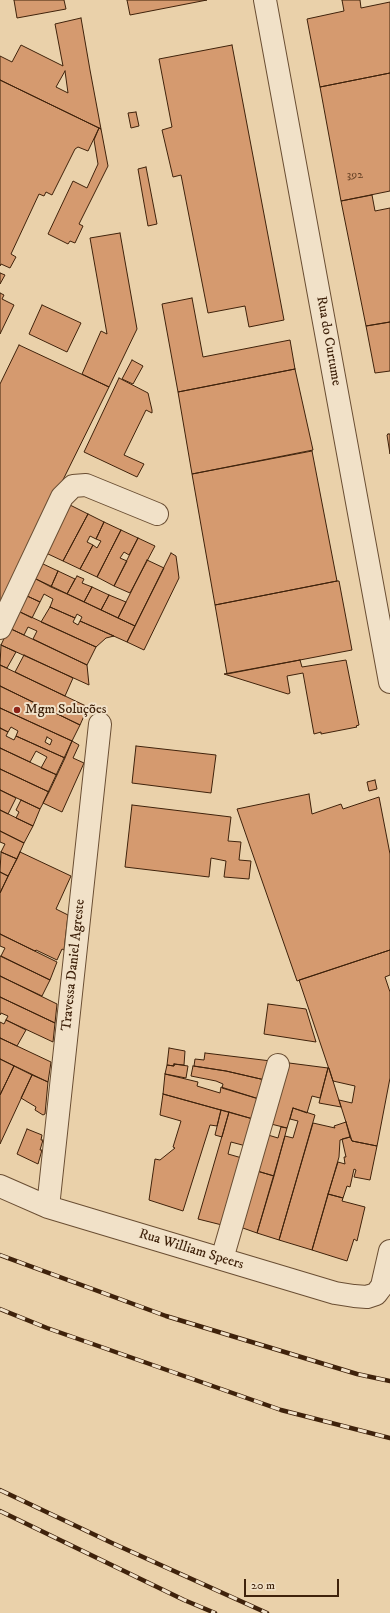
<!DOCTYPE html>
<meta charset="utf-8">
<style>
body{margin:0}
#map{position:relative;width:390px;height:1613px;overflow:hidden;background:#ead1aa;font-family:"IM FELL DW Pica",serif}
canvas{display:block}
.scale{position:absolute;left:244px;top:1579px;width:95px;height:18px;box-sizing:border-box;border:2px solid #3f220b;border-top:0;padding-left:5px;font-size:12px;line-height:14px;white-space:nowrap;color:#3f220b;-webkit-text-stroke:3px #f1e1c8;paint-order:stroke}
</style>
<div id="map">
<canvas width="390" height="1613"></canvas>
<div class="scale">20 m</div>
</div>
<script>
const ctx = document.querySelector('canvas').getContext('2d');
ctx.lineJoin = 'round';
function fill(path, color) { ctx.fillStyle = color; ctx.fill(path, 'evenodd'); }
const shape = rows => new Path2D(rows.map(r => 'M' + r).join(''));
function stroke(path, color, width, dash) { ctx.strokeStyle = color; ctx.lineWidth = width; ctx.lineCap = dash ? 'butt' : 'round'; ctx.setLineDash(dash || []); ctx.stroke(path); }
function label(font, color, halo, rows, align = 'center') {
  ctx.font = font + ' "IM FELL DW Pica",serif'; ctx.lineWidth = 4; ctx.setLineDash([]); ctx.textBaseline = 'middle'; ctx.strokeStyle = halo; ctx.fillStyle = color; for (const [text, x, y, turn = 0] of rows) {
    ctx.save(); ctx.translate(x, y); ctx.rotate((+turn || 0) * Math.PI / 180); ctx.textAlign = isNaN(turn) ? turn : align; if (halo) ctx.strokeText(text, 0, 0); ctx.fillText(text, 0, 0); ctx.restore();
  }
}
const building = shape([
 [14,0,64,0,66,9,17,18,14,0],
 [127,0,207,0,130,15,127,0],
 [342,0,360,0,361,8,390,2,390,73,320,87,307,19,344,11,342,0],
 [81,18,90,70,101,129,0,80,0,56,12,62,21,45,63,66,55,24,81,18],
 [65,71,68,93,56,87,65,71],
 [232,45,284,320,249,327,245,306,208,313,181,175,173,177,162,130,172,127,159,59,232,45],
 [390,73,390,191,341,201,320,87,390,73],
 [0,80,99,128,88,151,78,147,75,149,52,195,46,192,44,196,39,194,11,254,16,257,10,268,1,264,0,266,0,80],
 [136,112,139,126,131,128,128,113,136,112],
 [99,128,101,129,108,166,79,224,83,226,75,243,70,241,68,244,48,234,73,181,87,188,98,164,94,140,99,128],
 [146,167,157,224,148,226,138,169,146,167],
 [372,195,375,211,390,208,390,322,366,326,341,201,372,195],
 [120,233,137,329,109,387,82,374,101,331,107,334,90,238,120,233],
 [0,273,5,275,0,284,0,273],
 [0,293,4,295,2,299,14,305,0,334,0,293],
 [192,298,203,357,290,340,295,369,178,392,162,304,192,298],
 [42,305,81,323,67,352,29,334,42,305],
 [390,322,390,371,375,373,366,326,390,322],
 [19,345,109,387,0,607,0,384,19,345],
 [132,360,143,366,133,384,122,379,132,360],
 [295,369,313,450,192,474,178,392,295,369],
 [119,378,148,393,152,410,152,413,146,410,124,455,144,464,137,477,84,452,119,378],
 [388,434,390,434,390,454,387,435,388,434],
 [312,451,337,581,215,605,192,474,312,451],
 [70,505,88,514,63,561,46,553,70,505],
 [88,514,104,522,96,539,90,536,87,542,93,545,80,569,63,561,88,514],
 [104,522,121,530,97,577,80,569,93,545,97,548,101,541,96,539,104,522],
 [121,530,138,538,129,555,124,552,120,558,127,561,114,586,97,577,121,530],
 [138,538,155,546,130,593,114,586,138,538],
 [171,553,176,556,179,578,144,650,127,642,171,553],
 [147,560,164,568,135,626,118,618,147,560],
 [41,563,58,571,51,587,34,578,41,563],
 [58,571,75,579,67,594,51,587,58,571],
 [77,576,84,579,82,583,92,587,84,602,67,594,77,576],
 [34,578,135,626,127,642,80,621,82,617,77,614,75,618,50,607,53,599,44,594,40,602,25,595,34,578],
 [337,581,339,581,352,650,227,674,215,605,337,581],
 [92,587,109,595,101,610,84,602,92,587],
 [25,595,40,602,32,618,18,611,25,595],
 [109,595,126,602,118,618,101,610,109,595],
 [50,607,75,618,73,622,78,625,80,621,114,636,106,638,96,647,41,622,50,607],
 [18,611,96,647,87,665,33,639,37,631,28,627,24,635,9,628,18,611],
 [9,628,87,665,89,685,1,645,9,628],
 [1,645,16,652,7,668,0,665,1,645],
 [24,655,73,678,65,696,15,672,24,655],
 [300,660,302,667,346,660,359,725,356,726,357,727,321,734,321,732,314,734,303,673,287,676,290,693,288,694,224,674,300,660],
 [0,665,88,707,80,725,0,686,0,665],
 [0,686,80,725,72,741,0,708,0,686],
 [0,708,72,741,65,758,16,736,18,731,11,727,8,732,0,728,0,708],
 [47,737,52,740,50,745,45,742,47,737],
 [0,728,8,732,6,736,14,740,16,736,65,758,57,775,41,768,47,757,36,751,30,762,0,748,0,728],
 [72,741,79,745,73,758,84,763,62,812,43,803,72,741],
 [136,746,216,755,211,793,132,783,136,746],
 [0,748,57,775,49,792,0,769,0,748],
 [0,769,49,792,40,809,0,790,0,769],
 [375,780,377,789,369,791,367,782,375,780],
 [0,790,16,798,8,814,0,810,0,790],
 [309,794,312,814,341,804,343,809,379,797,390,854,390,950,297,981,237,809,309,794],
 [21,800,40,809,33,826,16,818,19,812,16,810,21,800],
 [132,805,231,817,228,841,241,842,239,860,251,861,249,879,224,877,226,861,211,858,209,877,125,867,132,805],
 [0,810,33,826,24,843,0,831,0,810],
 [0,831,24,843,17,859,1,852,5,844,0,842,0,831],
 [1,852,17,859,8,876,0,872,1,852],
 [20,852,71,876,56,909,68,915,64,950,62,949,57,960,36,950,35,951,0,934,0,893,20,852],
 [0,872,8,876,0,893,0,872],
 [0,934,57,962,50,980,1,956,5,948,0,946,0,934],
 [390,950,390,975,385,977,390,992,390,1078,377,1146,352,1141,339,1100,352,1103,355,1086,333,1081,299,980,390,950],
 [0,956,50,980,42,996,0,976,0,956],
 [0,976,57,1004,55,1023,0,997,0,976],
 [0,997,55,1023,53,1042,6,1020,8,1016,1,1013,0,1015,0,997],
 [268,1004,306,1009,316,1042,264,1034,268,1004],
 [6,1020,26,1030,17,1046,0,1038,0,1022,4,1024,6,1020],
 [0,1038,51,1062,48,1082,0,1059,0,1038],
 [169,1048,185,1051,184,1065,174,1064,174,1066,167,1065,169,1048],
 [205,1053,271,1061,265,1080,226,1071,194,1066,195,1059,204,1060,205,1053],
 [0,1059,14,1066,0,1095,0,1059],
 [289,1063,328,1068,320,1098,312,1096,307,1113,293,1108,287,1128,271,1124,289,1063],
 [174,1064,188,1066,186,1078,165,1074,167,1065,174,1066,174,1064],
 [14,1066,32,1075,0,1144,0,1095,14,1066],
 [193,1066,226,1071,265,1080,259,1099,222,1088,223,1084,216,1081,191,1076,193,1066],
 [328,1068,329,1068,341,1107,319,1103,328,1068],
 [165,1074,198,1082,197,1086,220,1093,221,1087,259,1099,253,1119,163,1094,165,1074],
 [32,1075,48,1082,45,1114,43,1115,35,1110,36,1107,21,1098,32,1075],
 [163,1094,221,1110,217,1126,210,1125,183,1211,149,1200,155,1159,160,1160,175,1148,173,1147,181,1121,160,1115,163,1094],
 [293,1108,315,1115,279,1240,257,1233,285,1136,293,1138,298,1121,290,1119,293,1108],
 [221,1110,229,1112,222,1137,215,1135,221,1110],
 [229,1112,253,1119,246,1146,231,1142,228,1154,242,1158,222,1225,198,1219,229,1112],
 [346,1122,350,1137,340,1140,339,1157,312,1250,279,1240,313,1123,335,1128,334,1126,346,1122],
 [281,1127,287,1128,274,1176,257,1171,268,1135,278,1138,281,1127],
 [27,1129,42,1135,41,1140,43,1140,40,1150,42,1150,38,1164,17,1154,27,1129],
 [350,1137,352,1141,377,1146,370,1180,354,1177,356,1170,354,1169,350,1187,347,1186,343,1198,328,1194,338,1162,345,1164,344,1157,346,1157,342,1139,350,1137],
 [257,1171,274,1176,257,1233,240,1227,257,1171],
 [328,1194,343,1198,342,1201,365,1207,357,1241,354,1239,347,1261,312,1250,328,1194]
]);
fill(building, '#d59a6f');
stroke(building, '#3f220b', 1);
const minor = shape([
 [265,0,390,682],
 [0,628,62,497,73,486,86,485,157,514],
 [0,1186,48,1207,335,1293,354,1296,367,1297,376,1294,382,1286,390,1251],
 [48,1207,100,724],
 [222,1259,278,1065]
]);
stroke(minor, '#6a4e33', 24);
stroke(minor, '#f1e1c8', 22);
const rail = shape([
 [0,1255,166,1316,357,1374,390,1381],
 [0,1309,47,1328,281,1410,390,1438],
 [0,1490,112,1543,267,1613],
 [0,1511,184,1600,215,1613]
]);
stroke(rail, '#3f220b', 4.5);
stroke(rail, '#f1e1c8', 3, [9]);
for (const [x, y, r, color] of [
 [17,710,4,"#8f2418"]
]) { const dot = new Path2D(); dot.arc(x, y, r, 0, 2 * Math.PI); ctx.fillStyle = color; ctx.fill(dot); stroke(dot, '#f1e1c8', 1.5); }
label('12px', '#644024', null, [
 ["392",355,176]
]);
label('14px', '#3f220b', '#f1e1c8', [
 ["Rua do Curtume",328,341,80],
 ["Travessa Daniel Agreste",74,965,-84],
 ["Rua William Speers",191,1250,17]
]);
label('14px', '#3f220b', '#f1e1c8', [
 ["Mgm Soluções",25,710]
], 'left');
</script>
